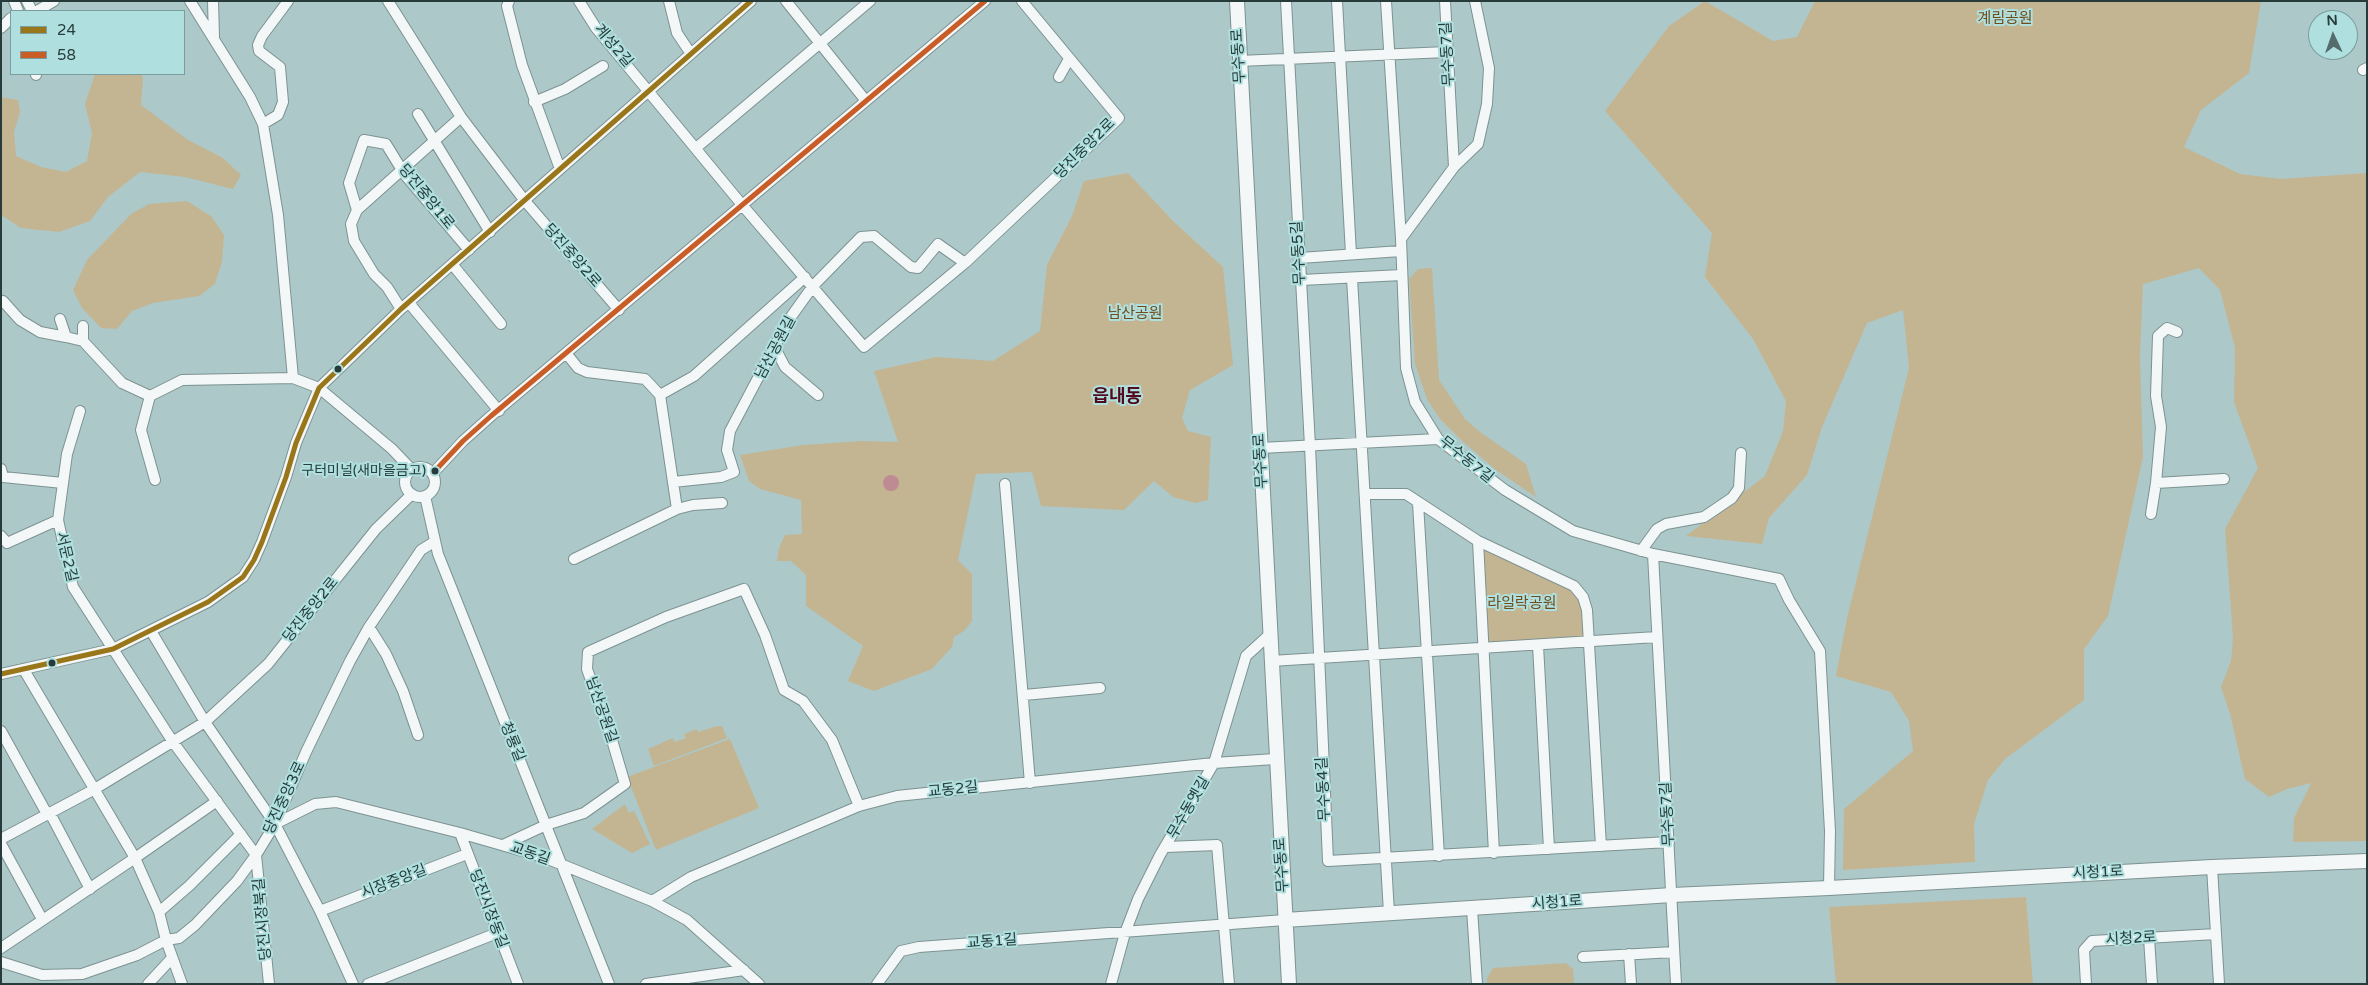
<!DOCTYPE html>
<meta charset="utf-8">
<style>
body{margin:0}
#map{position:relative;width:2368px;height:985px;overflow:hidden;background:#adc8c8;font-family:"Varela Round",sans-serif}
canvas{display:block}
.frame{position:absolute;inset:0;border:2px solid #273b3a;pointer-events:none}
.legend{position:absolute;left:10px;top:10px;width:175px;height:65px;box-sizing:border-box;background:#afe0df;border:1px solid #799e9d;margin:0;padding:6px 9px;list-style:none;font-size:15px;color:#273b3a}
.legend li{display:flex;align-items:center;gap:10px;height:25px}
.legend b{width:25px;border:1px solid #799e9d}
.north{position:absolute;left:2308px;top:10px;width:50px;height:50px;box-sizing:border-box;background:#afe0df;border:1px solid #799e9d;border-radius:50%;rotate:357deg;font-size:14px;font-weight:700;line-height:20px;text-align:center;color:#273b3a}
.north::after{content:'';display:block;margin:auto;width:18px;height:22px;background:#566c6c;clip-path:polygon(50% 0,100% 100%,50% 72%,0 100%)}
</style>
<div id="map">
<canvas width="2368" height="985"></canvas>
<div class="frame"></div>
<ul class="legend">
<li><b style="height:6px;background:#99761a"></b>24</li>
<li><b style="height:6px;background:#c95d27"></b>58</li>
</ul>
<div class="north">N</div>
</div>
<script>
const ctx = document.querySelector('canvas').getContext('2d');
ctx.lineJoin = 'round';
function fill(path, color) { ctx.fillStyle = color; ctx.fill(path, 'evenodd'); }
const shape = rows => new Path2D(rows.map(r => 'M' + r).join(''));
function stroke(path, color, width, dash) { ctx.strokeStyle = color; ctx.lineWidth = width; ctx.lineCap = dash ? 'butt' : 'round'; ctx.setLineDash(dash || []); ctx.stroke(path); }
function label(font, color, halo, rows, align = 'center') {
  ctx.font = font + ' "Varela Round","Noto Sans KR",sans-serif'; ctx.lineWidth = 4; ctx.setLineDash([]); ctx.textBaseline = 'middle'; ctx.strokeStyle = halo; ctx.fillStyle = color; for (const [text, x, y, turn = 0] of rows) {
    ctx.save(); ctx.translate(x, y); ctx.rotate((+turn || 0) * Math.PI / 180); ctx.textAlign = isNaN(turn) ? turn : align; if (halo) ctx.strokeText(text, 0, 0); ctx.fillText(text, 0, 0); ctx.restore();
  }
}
fill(shape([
 [1705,1,1773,41,1797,37,1815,1,2261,1,2249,73,2201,110,2184,147,2240,174,2281,179,2367,173,2367,841,2293,842,2294,818,2311,783,2287,789,2269,797,2245,779,2230,714,2221,687,2231,661,2233,638,2225,529,2258,468,2234,402,2235,348,2220,290,2199,268,2143,284,2140,357,2143,457,2108,616,2084,649,2084,700,2005,759,1988,780,1974,824,1975,862,1843,870,1844,809,1913,751,1909,721,1891,692,1836,676,1847,618,1909,368,1903,310,1867,323,1822,427,1807,475,1769,518,1762,544,1686,536,1765,476,1783,431,1786,401,1753,339,1705,277,1712,233,1605,111,1669,26],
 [95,74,141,74,143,79,141,105,188,140,223,158,241,175,233,189,185,177,140,172,108,197,90,221,59,232,21,228,1,215,1,97,18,100,20,112,14,132,16,156,41,167,66,172,87,161,92,133,85,104],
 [1128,173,1173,221,1223,267,1233,365,1190,390,1182,418,1188,431,1211,437,1208,500,1195,503,1173,497,1154,481,1124,510,1041,506,1032,472,976,474,958,560,972,574,972,621,964,631,954,637,952,647,932,669,874,691,848,681,863,646,806,606,806,575,791,561,777,561,779,548,785,535,802,534,801,500,760,489,749,481,740,455,803,445,862,441,898,442,874,371,937,357,993,361,1040,331,1047,265,1072,216,1084,181],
 [187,201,212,217,224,235,222,262,215,284,199,296,153,303,132,311,117,329,101,328,82,308,73,290,87,260,131,214,149,204],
 [1432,268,1439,380,1465,419,1480,432,1526,464,1536,497,1496,470,1460,439,1440,419,1427,399,1415,364,1409,279,1418,269],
 [1482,547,1573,587,1581,598,1584,634,1581,638,1492,643,1488,639],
 [717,726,722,726,727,738,654,766,648,749,673,738,675,742,686,738,684,734,697,729,698,732],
 [730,739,759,808,656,850,627,777],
 [625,804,629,813,634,811,650,844,632,853,592,829],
 [2026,897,2033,984,1836,984,1829,907],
 [1566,963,1573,969,1574,984,1487,984,1487,978,1493,968]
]), '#c4b592');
fill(shape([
 '883 483a8 8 0 1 1 16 0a8 8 0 1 1-16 0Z'
]), '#bd8b91');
const street = shape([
 [14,1,18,11],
 [27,1,32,11],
 [190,1,250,97,263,124,278,115,283,102,280,67,259,51,258,45,262,36,288,1],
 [213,1,214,37],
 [388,1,461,117,525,201,619,310],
 [509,1,507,6,522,65,560,169],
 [579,1,596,28,743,206,864,347,965,263,1119,118,1022,1],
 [669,1,677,33,691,54],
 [786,1,866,101],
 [1286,1,1310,446,1328,861,1669,842],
 [1337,1,1351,254],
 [1386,1,1401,239,1406,368,1415,402,1438,439,1505,490,1573,531,1653,554,1779,579,1789,600,1820,651,1830,831,1829,888],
 [1445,1,1454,167],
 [37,11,54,1],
 [1,28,11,18],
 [1239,61,1447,52],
 [2363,70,2367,68],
 [36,74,36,75],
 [1059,77,1069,59],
 [534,102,565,89,603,66],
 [418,114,490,232],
 [696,148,870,1],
 [357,210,461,117],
 [1401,239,1454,167,1478,144,1487,104,1489,68,1475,1],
 [1300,258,1401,251],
 [452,264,501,324],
 [1352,278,1389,913],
 [1301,280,1402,275],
 [3,301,20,320,40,332,66,337],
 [409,303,499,411],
 [401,309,387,287,374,274,354,241,351,224,357,210,349,183,364,140,386,144,405,175,469,250],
 [60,319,66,337,83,341],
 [83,326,83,341,122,383,150,396,182,380,293,378,278,215,263,124],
 [774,346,785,367,818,395],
 [566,353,578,368,587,372,645,379,660,395,677,509,574,559],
 [293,378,319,388,392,449,412,470],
 [660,395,694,376,805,277],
 [150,396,141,430,155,480],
 [80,411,67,454,58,520,73,587,173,742,256,855],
 [1260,448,1438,439],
 '405 482a15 15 0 1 1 30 0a15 15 0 1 1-30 0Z',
 [1,469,3,477,63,483],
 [433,473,463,441,491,416,985,1],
 [673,482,721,477,734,472,727,450,730,431,788,321,813,286,861,237,874,236,911,267,918,268,938,244,965,263],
 [2156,483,2161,427,2156,396,2158,336,2167,328,2177,332],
 [1005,484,1030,783],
 [1365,494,1406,494,1478,541,1574,586,1583,597,1587,610,1601,846],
 [425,496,438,554,609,984],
 [1418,503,1439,856],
 [677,509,693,505,722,503],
 [2151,514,2156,483,2224,479],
 [1,536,7,543,58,520],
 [1478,541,1494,853],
 [1641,551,1657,529,1666,524,1704,517,1732,498,1739,488,1741,453],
 [1653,554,1676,984],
 [369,627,386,654,403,691,418,735],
 [151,631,205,722,275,824,320,911,353,984],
 [1538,645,1549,849],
 [1271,661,1657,637],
 [24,670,135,858,217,801],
 [1,674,113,649,208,602,243,577,254,560,262,542,286,477,296,443,319,388,401,309,751,1],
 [1024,695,1100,688],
 [1,731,47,814,52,817,90,889],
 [275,824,315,804,336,802,460,833,543,857,652,901,687,920,759,984],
 [460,833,518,984],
 [241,834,189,886,159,912,166,940,179,938,195,925,237,881,256,855,275,824,306,752,350,661,369,627,421,550,434,542],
 [1,839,93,790,205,722,268,664,376,529,412,494],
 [1,844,42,919],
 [503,845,546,825,584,813,625,784,612,740,587,669,588,652,666,617,744,589,765,635,784,690,803,701,832,740,859,806],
 [1166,847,1217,845,1229,984],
 [256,855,269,984],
 [2212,867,2219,984],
 [652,901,691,877,859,806,897,796,1214,763,1275,759],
 [1472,909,1477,984],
 [320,911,467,854],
 [2149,938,2152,984],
 [1,948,135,858,159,912],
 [1629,954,1631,984],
 [1583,957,1674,952],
 [1,962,42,975,82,974,137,955,166,940,182,984],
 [148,984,172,958],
 [368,984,497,933],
 [646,984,744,970],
 [877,984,901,951,919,947,1285,920],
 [1111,984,1125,933,1138,899,1160,855,1214,763,1246,656,1269,635],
 [2086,984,2084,950,2092,941,2216,934]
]);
const secondary = shape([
 [1237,1,1289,984],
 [1285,920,1672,895,1829,888,2212,867,2367,861]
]);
stroke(street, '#7d9292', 12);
stroke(secondary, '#7d9292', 16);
stroke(street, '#f3f7f7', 10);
stroke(secondary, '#f3f7f7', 14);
stroke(shape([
 [1,674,113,649,208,602,243,577,254,560,262,542,286,477,296,443,319,388,401,309,751,1]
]), '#99761a', 5);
stroke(shape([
 [433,473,463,441,491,416,985,1]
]), '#c95d27', 5);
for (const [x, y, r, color] of [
 [338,369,4.5,"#273b3a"],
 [435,471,4.5,"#273b3a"],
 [52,663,4.5,"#273b3a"]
]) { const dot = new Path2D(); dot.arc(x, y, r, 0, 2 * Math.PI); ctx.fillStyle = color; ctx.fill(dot); stroke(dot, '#afe0df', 2); }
label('14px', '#273b3a', '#afe0df', [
 ["구터미널(새마을금고)",426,471]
], 'right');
label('15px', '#704d1a', '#afe0df', [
 ["계림공원",2005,19],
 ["남산공원",1135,314],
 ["라일락공원",1522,604]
]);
label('15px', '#273b3a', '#afe0df', [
 ["계성2길",613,46,50],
 ["무수동7길",1448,54,-93],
 ["무수동로",1239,56,-93],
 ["당진중앙2로",1085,149,-45],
 ["당진중앙1로",426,197,51],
 ["무수동5길",1299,253,-93],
 ["당진중앙2로",572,256,49],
 ["남산공원길",776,348,-62],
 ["무수동7길",1466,460,39],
 ["무수동로",1261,461,-93],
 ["서문2길",66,557,77],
 ["당진중앙2로",311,610,-51],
 ["남산공원길",601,710,71],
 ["청룡길",512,742,68],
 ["무수동4길",1324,789,-93],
 ["교동2길",953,790,-6],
 ["당진중앙3로",285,798,-65],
 ["무수동옛길",1189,808,-60],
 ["무수동7길",1668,814,-93],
 ["교동길",530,854,19],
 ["무수동로",1282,865,-94],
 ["시청1로",2098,873,-3],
 ["시장중앙길",394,882,-21],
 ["시청1로",1557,903,-4],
 ["당진시장동길",488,909,69],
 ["당진시장북길",263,919,-95],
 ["시청2로",2131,939,-3],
 ["교동1길",992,942,-4]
]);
label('bold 18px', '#510b1c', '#afe0df', [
 ["읍내동",1117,397]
]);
</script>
